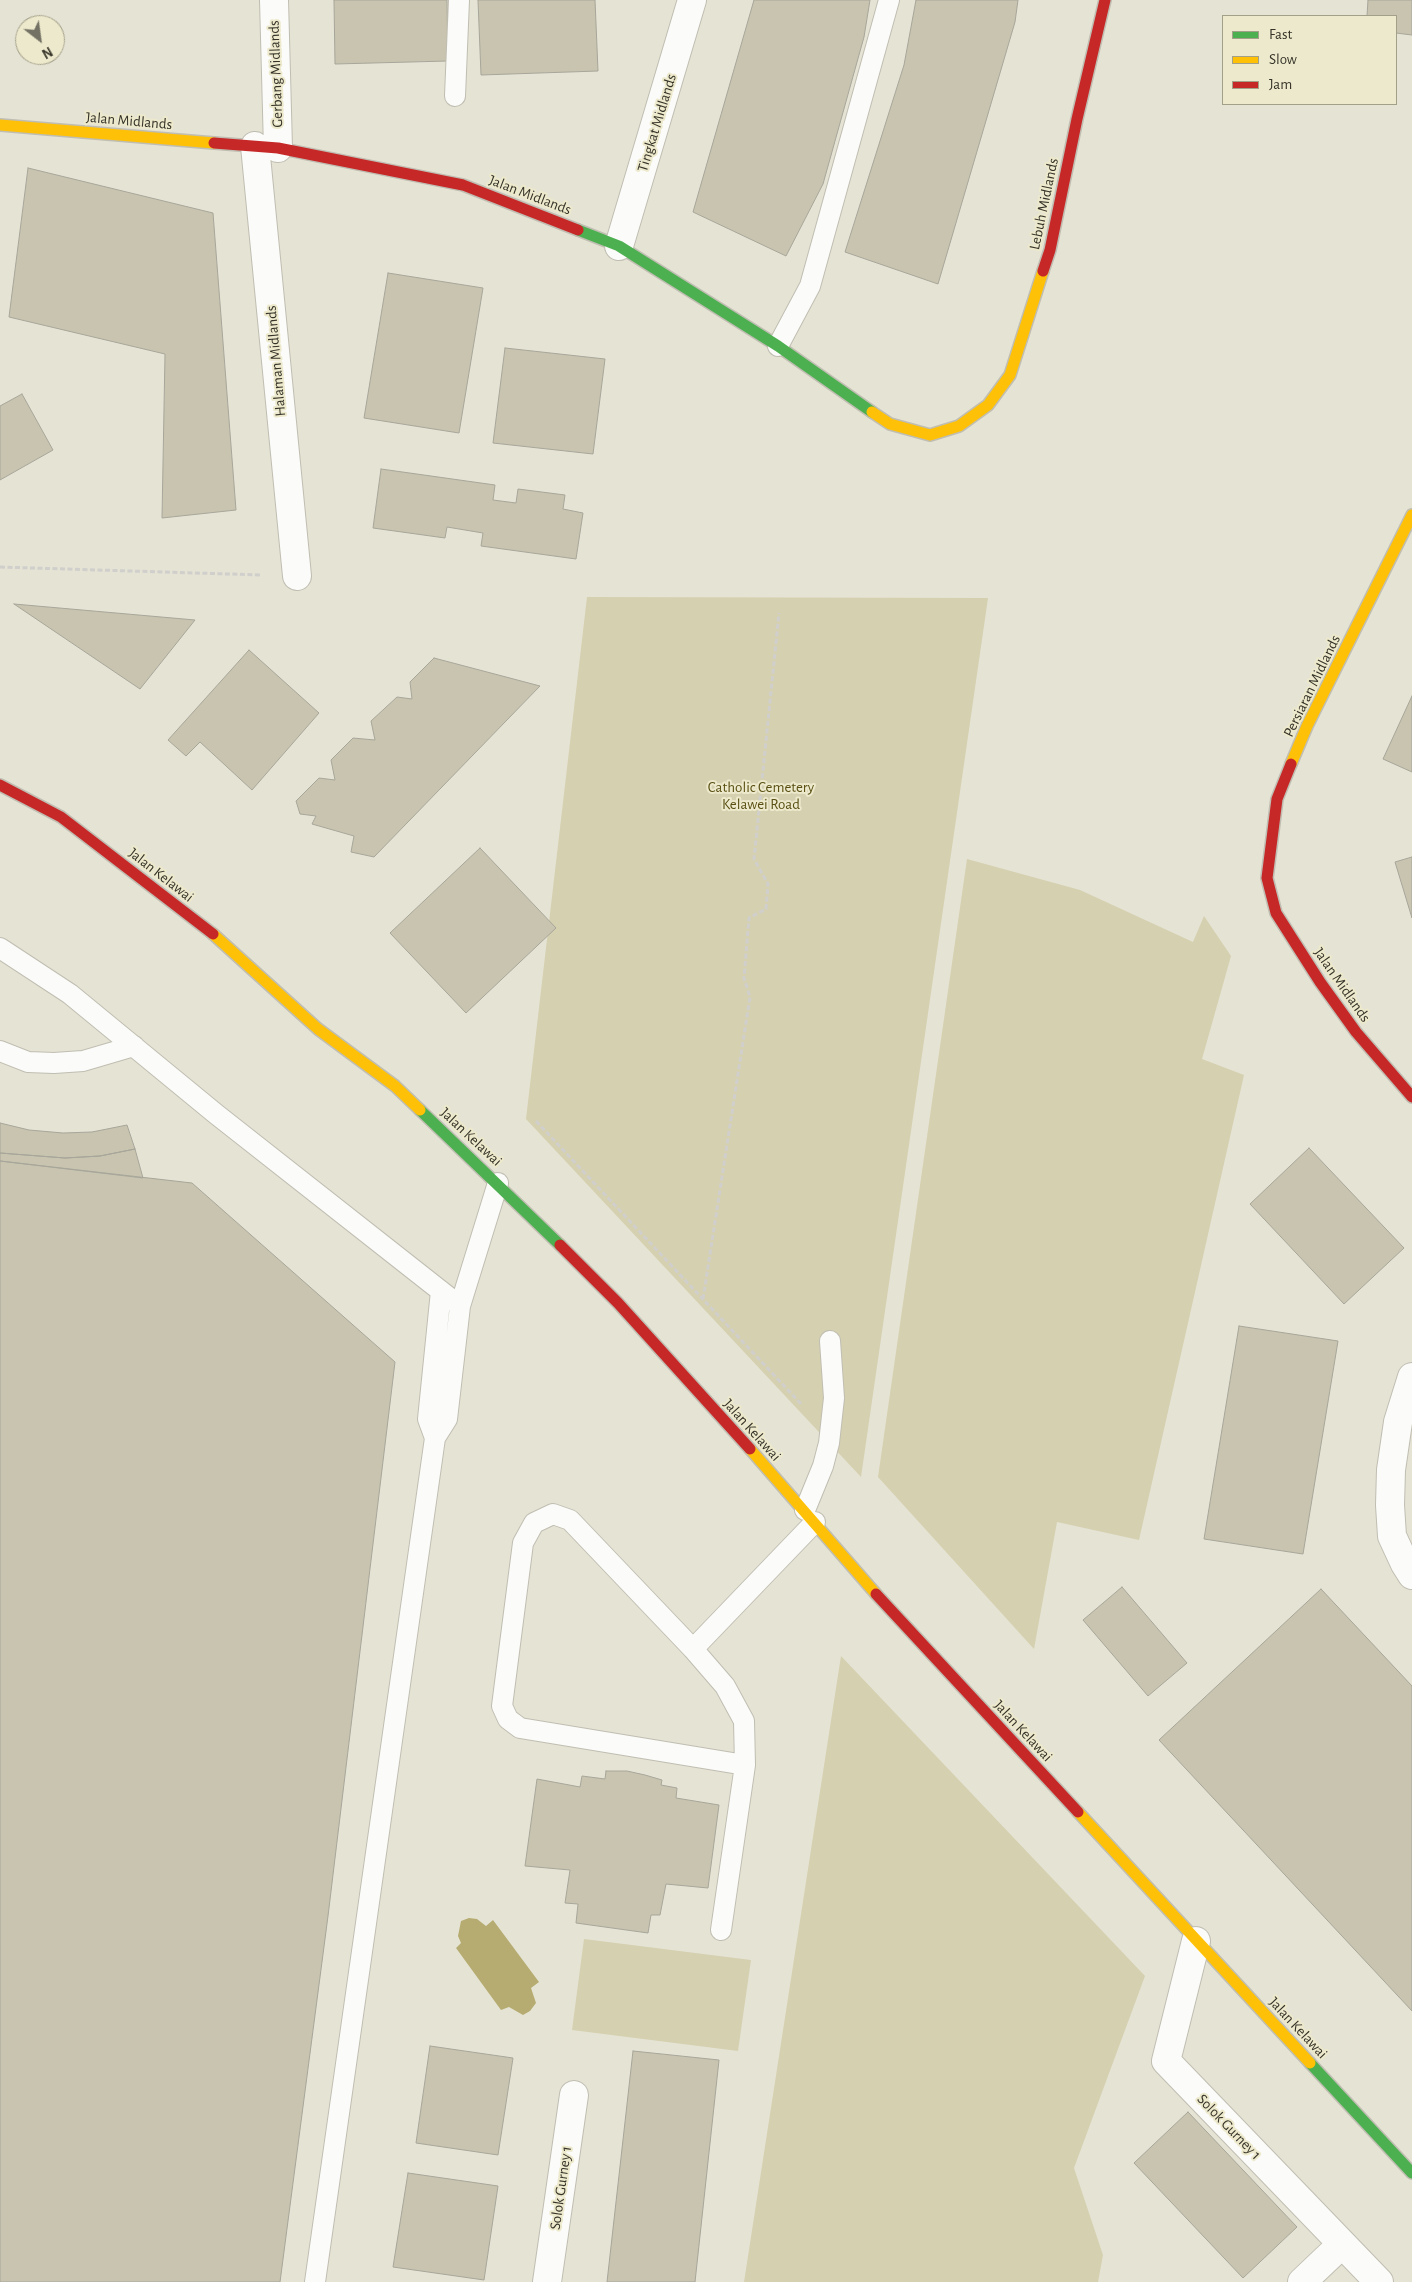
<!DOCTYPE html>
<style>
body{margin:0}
#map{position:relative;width:1412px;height:2282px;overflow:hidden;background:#e5e3d4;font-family:"Alegreya Sans",sans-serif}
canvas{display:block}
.legend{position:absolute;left:1222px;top:15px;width:175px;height:90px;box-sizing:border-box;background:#ede9cc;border:1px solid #a3a08a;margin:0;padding:6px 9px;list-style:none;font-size:15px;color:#353328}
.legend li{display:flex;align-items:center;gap:10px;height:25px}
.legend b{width:25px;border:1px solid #a3a08a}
.north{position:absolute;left:15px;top:15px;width:50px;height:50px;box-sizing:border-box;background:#ede9cc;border:1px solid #a3a08a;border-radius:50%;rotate:150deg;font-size:14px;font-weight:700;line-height:20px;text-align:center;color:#353328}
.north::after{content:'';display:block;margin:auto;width:18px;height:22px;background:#737164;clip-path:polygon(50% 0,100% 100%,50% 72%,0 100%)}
</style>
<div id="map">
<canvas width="1412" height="2282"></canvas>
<ul class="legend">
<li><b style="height:6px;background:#4caf50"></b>Fast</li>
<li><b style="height:6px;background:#ffc107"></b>Slow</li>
<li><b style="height:6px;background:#c62828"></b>Jam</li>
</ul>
<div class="north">N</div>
</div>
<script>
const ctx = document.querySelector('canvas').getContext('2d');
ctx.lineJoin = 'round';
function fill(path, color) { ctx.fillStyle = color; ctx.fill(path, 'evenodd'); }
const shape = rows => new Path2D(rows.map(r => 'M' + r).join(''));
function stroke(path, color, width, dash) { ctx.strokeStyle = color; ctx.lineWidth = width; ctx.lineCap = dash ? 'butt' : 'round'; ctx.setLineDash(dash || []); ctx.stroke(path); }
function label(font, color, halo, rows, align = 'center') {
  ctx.font = font + ' "Alegreya Sans",sans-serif'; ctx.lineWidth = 4; ctx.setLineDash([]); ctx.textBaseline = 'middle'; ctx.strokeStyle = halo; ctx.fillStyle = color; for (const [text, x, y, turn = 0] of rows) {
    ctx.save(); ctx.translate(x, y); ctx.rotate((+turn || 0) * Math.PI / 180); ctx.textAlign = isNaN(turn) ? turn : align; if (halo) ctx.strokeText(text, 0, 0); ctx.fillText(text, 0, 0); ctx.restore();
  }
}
fill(shape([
 [587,597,988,598,861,1477,526,1119],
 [967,859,1080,890,1193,942,1204,916,1231,956,1202,1059,1244,1075,1139,1540,1057,1522,1034,1649,878,1477],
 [841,1656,1145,1976,1074,2168,1103,2255,1098,2282,744,2282],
 [584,1939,751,1960,738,2051,572,2030]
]), '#d5d0b0');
fill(shape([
 [469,1918,477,1919,486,1926,493,1920,539,1982,531,1988,536,2003,530,2011,523,2015,509,2007,501,2010,456,1948,461,1943,458,1936,461,1921]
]), '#b6ac71');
const building = shape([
 [334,0,447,0,448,61,335,64,334,0],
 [478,0,595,0,598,71,481,75,478,0],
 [754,0,870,0,864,37,823,184,786,256,693,212,754,0],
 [916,0,1018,0,1015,22,938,284,845,252,904,65,916,0],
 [1368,0,1412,0,1412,35,1396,33,1396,16,1367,16,1368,0],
 [28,168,213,213,236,510,162,518,165,354,9,317,28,168],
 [388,273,483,288,459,433,364,418,388,273],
 [505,348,605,359,593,454,493,443,505,348],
 [22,394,53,450,0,480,0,406,22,394],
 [381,469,495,485,493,500,516,503,518,489,565,495,563,509,583,513,576,559,481,546,483,533,447,527,445,538,373,528,381,469],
 [14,604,195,620,140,689,14,604],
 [249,650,319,713,252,790,200,742,186,756,168,740,249,650],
 [434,658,540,686,374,857,351,852,354,836,312,824,316,816,300,814,296,801,319,778,335,780,331,760,353,738,375,740,371,721,397,697,412,699,410,682,434,658],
 [1412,696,1412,772,1383,759,1412,696],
 [480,848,556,928,466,1013,390,933,480,848],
 [1412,857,1412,918,1395,862,1412,857],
 [0,1123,29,1130,63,1133,92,1132,127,1125,135,1149,100,1156,65,1158,0,1153,0,1123],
 [1309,1148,1404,1248,1344,1304,1250,1204,1309,1148],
 [135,1149,143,1178,0,1161,0,1153,65,1158,100,1156,135,1149],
 [0,1161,192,1183,395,1362,328,1916,280,2282,0,2282,0,1161],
 [1239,1326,1338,1341,1303,1554,1204,1539,1239,1326],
 [1122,1587,1187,1663,1148,1696,1083,1620,1122,1587],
 [1321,1589,1412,1686,1412,2011,1159,1740,1321,1589],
 [606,1771,627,1771,645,1775,662,1780,661,1785,677,1788,676,1798,719,1805,708,1888,666,1884,660,1915,651,1915,648,1933,576,1923,578,1904,565,1903,570,1870,525,1866,537,1779,580,1787,582,1776,605,1779,606,1771],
 [430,2046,513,2058,498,2155,416,2143,430,2046],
 [633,2051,719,2060,695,2282,607,2282,633,2051],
 [1188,2112,1297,2227,1243,2278,1134,2163,1188,2112],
 [408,2173,498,2186,484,2280,393,2267,408,2173]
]);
fill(building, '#c8c4af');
stroke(building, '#a7a69a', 1);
const lane = shape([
 [455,96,459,0],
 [778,346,810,286,889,0],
 [0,948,70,994,216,1114,460,1306],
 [0,1051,28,1062,54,1063,83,1061,134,1046],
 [435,1438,428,1419,441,1291],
 [805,1510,823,1466,829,1443,834,1398,830,1341],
 [693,1649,570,1520,553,1514,534,1523,523,1543,502,1706,508,1719,520,1728,745,1765],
 [721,1930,745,1765,744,1721,725,1686,693,1649,815,1522],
 [315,2282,435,1438,447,1419,460,1306,498,1183]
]);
const street = shape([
 [274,0,278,148],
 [255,146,297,576],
 [619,246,692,0],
 [1412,1377,1398,1422,1391,1470,1390,1505,1392,1536,1405,1564,1412,1575],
 [1196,1941,1166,2061,1379,2282],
 [547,2282,574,2095],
 [1302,2282,1342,2244]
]);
const fast = shape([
 [578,230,619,246,778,346,872,412],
 [420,1110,560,1245],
 [1310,2063,1412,2173]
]);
const slow = shape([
 [0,125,214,143],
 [872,412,890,424,930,435,959,426,988,405,1010,375,1043,271],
 [1291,764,1307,726,1412,515],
 [213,934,318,1029,395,1086,420,1110],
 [750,1449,876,1594],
 [1078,1812,1310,2063]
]);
const jam = shape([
 [214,143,278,148,463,185,578,230],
 [1043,271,1050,250,1077,119,1105,0],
 [1291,764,1277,799,1267,878,1276,913,1320,982,1356,1032,1412,1097],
 [0,785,61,817,213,934],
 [560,1245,618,1303,750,1449],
 [876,1594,1078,1812]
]);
stroke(lane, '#c0beb2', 22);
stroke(street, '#c0beb2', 30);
stroke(fast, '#c0beb2', 14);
stroke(slow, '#c0beb2', 14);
stroke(jam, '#c0beb2', 14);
stroke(shape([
 [0,567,261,575],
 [536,1121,802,1405],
 [703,1299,750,997,744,978,749,918,766,909,768,884,754,859,779,613]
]), '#d0cfcc', 3, [5, 2.5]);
stroke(lane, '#fbfbf9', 20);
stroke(street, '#fbfbf9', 28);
stroke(fast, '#4caf50', 11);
stroke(slow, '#ffc107', 11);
stroke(jam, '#c62828', 11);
label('15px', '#353328', '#ede9cc', [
 ["Gerbang Midlands",276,74,-92],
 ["Jalan Midlands",129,121,5],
 ["Tingkat Midlands",657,123,-73],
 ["Jalan Midlands",530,195,21],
 ["Lebuh Midlands",1044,204,-78],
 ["Halaman Midlands",276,361,-95],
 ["Persiaran Midlands",1312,686,-64],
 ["Jalan Kelawai",161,875,38],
 ["Jalan Midlands",1342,985,55],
 ["Jalan Kelawai",471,1137,43],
 ["Jalan Kelawai",752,1430,48],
 ["Jalan Kelawai",1023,1731,47],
 ["Jalan Kelawai",1298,2028,47],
 ["Solok Gurney 1",1229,2127,46],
 ["Solok Gurney 1",561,2188,-82]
]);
label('15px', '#5a5014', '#ede9cc', [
 ["Catholic Cemetery",761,787],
 ["Kelawei Road",761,804]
]);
</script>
